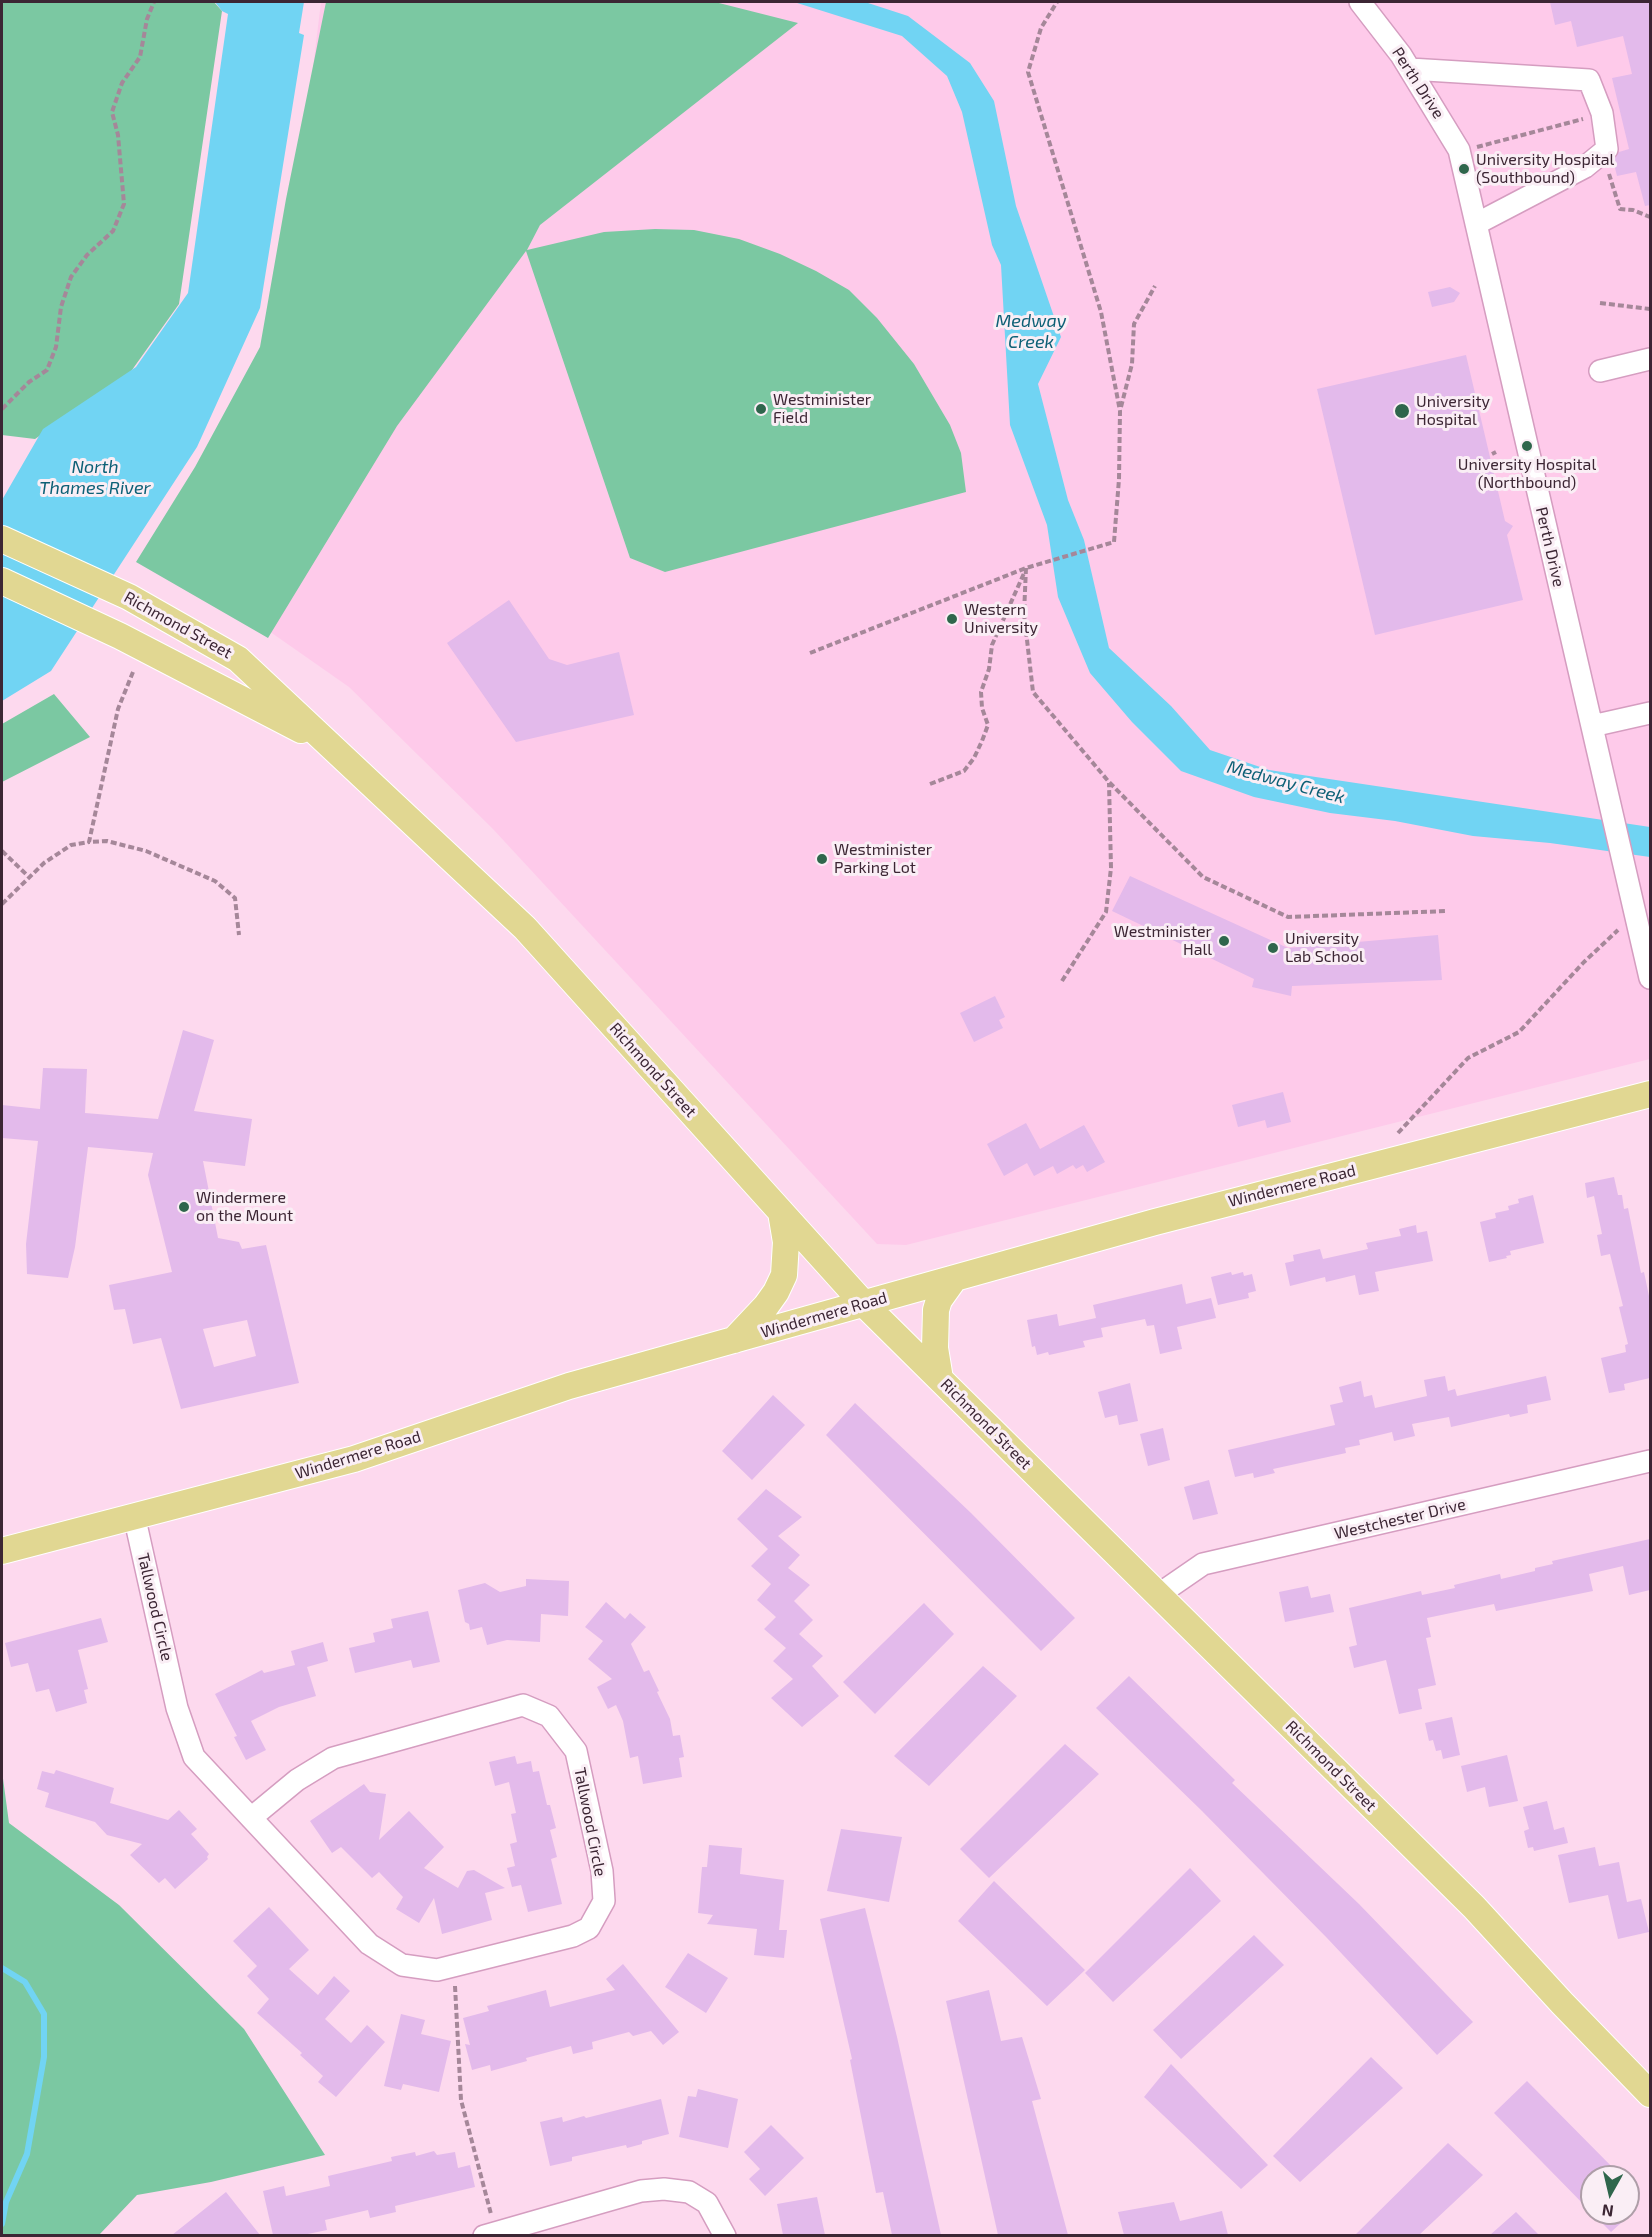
<!DOCTYPE html>
<style>
body{margin:0}
#map{position:relative;width:1652px;height:2237px;overflow:hidden;background:#fdd9ee;font-family:"Exo 2",sans-serif}
canvas{display:block}
.frame{position:absolute;inset:0;border:3px solid #3c2634;pointer-events:none}
.north{position:absolute;left:1580px;top:2165px;width:60px;height:60px;box-sizing:border-box;background:#faeef5;border:2px solid #ae9ea8;border-radius:50%;rotate:188deg;font-size:16px;font-weight:700;line-height:24px;text-align:center;color:#3c2634}
.north::after{content:'';display:block;margin:auto;width:21px;height:27px;background:#2f664c;clip-path:polygon(50% 0,100% 100%,50% 72%,0 100%)}
</style>
<div id="map">
<canvas width="1652" height="2237"></canvas>
<div class="frame"></div>
<div class="north">N</div>
</div>
<script>
const ctx = document.querySelector('canvas').getContext('2d');
ctx.lineJoin = 'round';
function fill(path, color) { ctx.fillStyle = color; ctx.fill(path, 'evenodd'); }
const shape = rows => new Path2D(rows.map(r => 'M' + r).join(''));
function stroke(path, color, width, dash) { ctx.strokeStyle = color; ctx.lineWidth = width; ctx.lineCap = dash ? 'butt' : 'round'; ctx.setLineDash(dash || []); ctx.stroke(path); }
function label(font, color, halo, rows, align = 'center') {
  ctx.font = font + ' "Exo 2",sans-serif'; ctx.lineWidth = 6; ctx.setLineDash([]); ctx.textBaseline = 'middle'; ctx.strokeStyle = halo; ctx.fillStyle = color; for (const [text, x, y, turn = 0] of rows) {
    ctx.save(); ctx.translate(x, y); ctx.rotate((+turn || 0) * Math.PI / 180); ctx.textAlign = isNaN(turn) ? turn : align; if (halo) ctx.strokeText(text, 0, 0); ctx.fillText(text, 0, 0); ctx.restore();
  }
}
fill(shape([
 [321,2,1650,2,1650,1059,906,1245,877,1244,492,828,349,687,156,552,279,346]
]), '#fecaea');
fill(shape([
 [2,2,214,2,222,11,179,304,127,377,35,439,2,435],
 [326,2,715,2,798,23,540,225,527,250,604,232,655,229,694,230,739,239,780,254,816,271,849,290,877,318,914,364,950,425,961,453,966,492,665,572,630,558,526,251,397,426,268,638,136,562,195,467,260,347,286,199],
 [54,694,90,737,2,782,2,724],
 [2,1771,9,1823,119,1905,244,2029,325,2155,211,2182,137,2195,99,2235,2,2235]
]), '#7bc8a2');
fill(shape([
 [215,2,304,2,299,33,304,35,260,308,197,447,51,671,2,701,2,500,43,429,136,367,188,293,228,14,222,11],
 [794,2,865,2,908,16,970,63,994,101,1016,206,1061,337,1038,384,1068,500,1084,540,1109,648,1171,706,1210,750,1269,770,1650,827,1650,857,1550,843,1473,836,1395,821,1330,813,1254,797,1181,771,1132,722,1090,673,1058,597,1047,525,1010,425,1001,265,992,245,962,112,947,76,902,36]
]), '#71d4f3');
stroke(shape([
 [2,1968,25,1982,44,2014,44,2057,27,2154,6,2202,2,2224]
]), '#71d4f3', 6);
fill(shape([
 [1550,2,1650,2,1650,205,1645,206,1636,172,1617,176,1613,160,1619,152,1629,149,1612,78,1632,74,1623,36,1577,47,1571,21,1555,25],
 [1450,287,1460,293,1454,302,1432,307,1428,292],
 [1466,355,1505,521,1513,526,1507,535,1523,600,1375,635,1317,389],
 [509,600,549,659,567,665,619,652,634,715,516,742,447,643],
 [1130,876,1288,948,1438,935,1442,980,1292,986,1291,996,1252,987,1254,979,1112,911],
 [995,996,1005,1017,999,1020,1003,1028,974,1042,960,1013],
 [183,1030,214,1040,194,1111,252,1119,245,1166,203,1161,218,1238,239,1242,242,1249,266,1245,299,1383,181,1409,161,1338,133,1344,125,1309,114,1310,109,1285,172,1272,148,1175,153,1153,88,1147,75,1247,68,1278,27,1274,26,1244,38,1141,2,1138,2,1105,40,1109,43,1068,87,1069,85,1113,158,1119],
 [247,1320,256,1356,214,1367,203,1329],
 [1283,1092,1291,1122,1267,1128,1265,1120,1238,1127,1232,1105],
 [1026,1123,1040,1149,1084,1125,1105,1162,1087,1172,1083,1165,1076,1169,1073,1165,1057,1174,1053,1166,1034,1176,1027,1163,1004,1176,987,1144],
 [1614,1177,1618,1195,1622,1195,1624,1209,1628,1208,1641,1273,1644,1272,1650,1301,1650,1378,1624,1384,1625,1390,1609,1393,1601,1358,1626,1352,1625,1345,1628,1344,1619,1307,1623,1306,1610,1254,1601,1256,1597,1235,1602,1234,1594,1196,1587,1198,1585,1183],
 [1533,1195,1544,1243,1510,1251,1511,1255,1506,1256,1507,1258,1489,1262,1480,1222,1496,1218,1495,1213,1509,1210,1508,1206,1519,1203,1518,1199],
 [1416,1225,1417,1233,1427,1231,1433,1261,1375,1272,1379,1291,1359,1295,1355,1275,1326,1282,1325,1277,1290,1286,1285,1263,1294,1261,1293,1255,1320,1249,1323,1259,1368,1249,1366,1243,1401,1236,1399,1229],
 [1231,1272,1232,1275,1243,1272,1244,1276,1252,1274,1256,1291,1248,1293,1249,1298,1218,1305,1211,1277],
 [1182,1284,1186,1304,1211,1298,1216,1318,1177,1327,1182,1349,1160,1354,1154,1325,1147,1326,1145,1319,1101,1328,1103,1337,1083,1341,1085,1347,1049,1355,1048,1352,1037,1355,1035,1346,1032,1347,1027,1320,1057,1314,1059,1326,1096,1318,1093,1305],
 [1445,1376,1448,1391,1455,1389,1457,1396,1546,1376,1551,1400,1527,1405,1528,1413,1510,1417,1509,1414,1451,1427,1449,1417,1412,1424,1415,1436,1394,1441,1392,1432,1359,1440,1360,1445,1345,1448,1346,1453,1273,1469,1275,1473,1254,1478,1253,1473,1235,1477,1228,1450,1335,1425,1330,1405,1343,1402,1339,1387,1361,1381,1364,1397,1372,1395,1375,1408,1427,1396,1424,1380],
 [1130,1383,1138,1421,1119,1425,1117,1415,1105,1418,1098,1392],
 [773,1395,805,1425,752,1480,722,1451],
 [855,1403,971,1513,1075,1618,1041,1651,826,1435],
 [1163,1428,1170,1460,1148,1466,1140,1434],
 [1209,1480,1218,1514,1193,1520,1184,1487],
 [766,1489,802,1517,778,1536,800,1555,788,1568,810,1585,794,1601,813,1620,799,1634,823,1656,812,1666,839,1696,802,1727,771,1698,793,1679,773,1661,786,1648,764,1629,776,1617,757,1600,771,1584,751,1566,768,1549,737,1519],
 [1650,1539,1650,1590,1629,1595,1623,1566,1589,1574,1593,1591,1496,1611,1494,1604,1427,1618,1431,1637,1426,1638,1436,1685,1418,1689,1422,1709,1399,1714,1386,1660,1354,1668,1349,1647,1357,1645,1349,1608,1421,1591,1422,1595,1455,1588,1454,1585,1500,1574,1501,1579,1535,1571,1535,1568,1553,1564,1552,1561],
 [526,1579,569,1581,568,1616,541,1614,540,1642,507,1640,487,1645,482,1627,470,1630,469,1624,465,1622,458,1590,485,1583,500,1592,526,1586],
 [1308,1586,1311,1598,1330,1594,1334,1612,1285,1622,1279,1592],
 [606,1602,625,1619,630,1613,646,1627,631,1644,644,1672,649,1670,659,1691,657,1692,670,1719,673,1736,680,1735,684,1757,679,1758,682,1777,643,1784,638,1756,630,1758,623,1721,616,1705,608,1709,597,1687,612,1679,588,1659,603,1641,585,1627],
 [924,1603,954,1634,875,1714,843,1682],
 [428,1611,440,1662,413,1668,411,1660,355,1673,349,1648,375,1642,373,1633,393,1628,391,1619],
 [101,1618,108,1642,78,1650,88,1689,84,1690,87,1703,56,1712,49,1689,36,1692,28,1663,11,1667,5,1643],
 [323,1642,328,1661,307,1667,316,1696,279,1707,251,1721,266,1750,246,1760,234,1737,237,1736,215,1694,262,1670,264,1673,295,1665,291,1651],
 [983,1666,1017,1696,929,1786,894,1756],
 [1129,1676,1235,1780,1232,1783,1359,1904,1473,2022,1437,2055,1327,1938,1202,1811,1096,1708],
 [1452,1717,1460,1755,1443,1759,1441,1750,1436,1751,1433,1740,1429,1741,1425,1723],
 [1065,1744,1099,1774,989,1878,960,1849],
 [1507,1755,1518,1801,1489,1807,1485,1787,1467,1792,1461,1766],
 [515,1756,517,1764,531,1761,533,1772,539,1771,547,1805,550,1805,556,1828,550,1830,557,1857,551,1859,562,1904,528,1912,521,1885,512,1887,507,1868,515,1866,510,1844,517,1842,511,1814,516,1813,509,1782,495,1786,489,1762],
 [56,1770,114,1788,110,1803,168,1820,179,1810,197,1829,191,1834,209,1854,207,1857,208,1859,175,1889,165,1878,159,1883,130,1855,142,1844,107,1835,95,1822,45,1807,49,1793,37,1789,42,1771,54,1774],
 [364,1784,370,1792,386,1794,379,1840,409,1811,444,1847,424,1868,458,1888,467,1871,474,1870,505,1888,485,1893,492,1920,442,1934,434,1898,419,1923,396,1909,403,1897,379,1872,372,1878,341,1847,332,1853,310,1821],
 [1547,1801,1554,1830,1564,1827,1568,1843,1534,1851,1533,1847,1528,1848,1524,1831,1529,1829,1523,1807],
 [841,1829,902,1837,889,1902,827,1891],
 [709,1845,742,1848,740,1874,784,1880,779,1930,787,1930,784,1958,754,1955,757,1929,707,1924,713,1915,698,1913,702,1867,707,1867],
 [1595,1847,1599,1866,1619,1862,1627,1902,1641,1899,1649,1932,1618,1939,1608,1895,1569,1903,1558,1855],
 [1190,1868,1221,1901,1113,2002,1085,1973],
 [994,1881,1085,1970,1047,2006,958,1921],
 [269,1907,309,1950,289,1969,318,1995,334,1976,350,1991,325,2019,351,2043,367,2025,385,2042,336,2097,318,2082,323,2076,300,2055,302,2053,257,2013,269,1999,247,1976,257,1966,233,1941],
 [865,1908,897,2037,941,2235,892,2235,883,2192,876,2193,850,2060,852,2059,820,1919],
 [1254,1935,1284,1965,1181,2059,1153,2030],
 [688,1953,728,1978,706,2013,665,1987],
 [623,1964,679,2032,663,2045,651,2031,633,2036,629,2032,592,2042,593,2049,573,2054,571,2046,526,2058,527,2061,491,2071,490,2065,472,2070,465,2044,470,2045,463,2018,489,2011,487,2006,546,1990,550,2007,615,1990,606,1979],
 [989,1990,1001,2041,1022,2037,1041,2099,1032,2101,1068,2235,998,2235,946,2001],
 [401,2014,425,2020,421,2034,451,2041,439,2092,403,2084,401,2090,384,2086],
 [1371,2057,1403,2088,1300,2182,1273,2156],
 [1171,2064,1268,2165,1241,2189,1144,2097],
 [1527,2081,1622,2177,1592,2177,1592,2213,1494,2113],
 [698,2089,738,2099,728,2148,679,2137,688,2096,696,2097],
 [661,2099,669,2134,642,2141,642,2144,627,2148,626,2145,572,2157,572,2161,550,2166,540,2122,562,2117,563,2122,584,2116,586,2118],
 [771,2125,804,2158,765,2196,749,2179,760,2169,744,2152],
 [1448,2143,1483,2175,1419,2235,1355,2235],
 [434,2151,437,2155,455,2152,458,2168,470,2165,475,2187,395,2206,396,2212,370,2218,368,2210,325,2220,327,2230,303,2235,273,2235,263,2191,284,2186,286,2196,330,2186,328,2176,392,2161,391,2157,415,2152,416,2156],
 [226,2192,260,2235,172,2235],
 [817,2197,825,2235,783,2235,777,2204],
 [1174,2202,1180,2221,1222,2211,1228,2235,1124,2235,1118,2212],
 [1516,2212,1539,2235,1490,2235],
 [1592,2213,1632,2213,1611,2232]
]), '#e3baeb');
const minor = shape([
 [1360,2,1401,55,1459,150,1650,978],
 [1410,69,1589,80,1602,113,1607,149,1585,167,1476,224],
 [1600,371,1650,359],
 [1592,726,1650,713],
 [134,1515,177,1708,194,1757,369,1944,402,1965,437,1970,573,1936,589,1928,604,1901,602,1871,576,1751,549,1716,523,1705,333,1758,297,1780,251,1818],
 [1158,1595,1203,1564,1650,1461],
 [484,2236,641,2191,664,2189,689,2192,707,2203,725,2236]
]);
const major = shape([
 [2,539,129,597,238,659,525,928,864,1304,1474,1907,1562,2003,1650,2094],
 [2,581,120,636,301,730],
 [734,1340,766,1306,776,1292,784,1275,786,1242,781,1212],
 [940,1379,935,1348,936,1310,939,1300,954,1279],
 [2,1551,354,1459,569,1386,1155,1222,1650,1094]
]);
stroke(minor, '#d59dc0', 24);
stroke(major, '#fff', 28);
stroke(shape([
 [1477,147,1583,119],
 [1609,174,1620,209,1633,210,1650,217],
 [1600,303,1650,309],
 [1121,407,1132,364,1134,324,1155,286],
 [2,409,29,382,47,370,56,347,61,307,71,277,87,255,113,231,124,204,118,135,112,112,122,83,140,57,147,19,154,2],
 [1492,454,1496,452],
 [1026,568,1024,614,1033,692,1109,782,1203,877,1288,917,1447,911],
 [810,653,1026,568,1114,542,1119,479,1120,411,1101,312,1028,72,1041,28,1057,2],
 [133,672,118,709,89,842,107,841,146,851,215,881,235,898,239,935],
 [930,784,964,771,974,758,982,741,988,725,982,708,981,692,989,669,992,645,1025,571],
 [2,851,29,877],
 [2,904,44,863,71,845,89,842],
 [1062,981,1106,912,1111,868,1109,783],
 [1398,1133,1468,1058,1519,1032,1584,962,1618,930],
 [455,1986,461,2100,491,2214]
]), '#a58799', 4, [6, 3]);
stroke(minor, '#fff', 21);
stroke(major, '#e1d792', 26);
for (const [x, y, r, color] of [
 [1464,169,6,"#2f664c"],
 [761,409,6,"#2f664c"],
 [1402,411,8,"#2f664c"],
 [1527,446,6,"#2f664c"],
 [952,619,6,"#2f664c"],
 [822,859,6,"#2f664c"],
 [1224,941,6,"#2f664c"],
 [1273,948,6,"#2f664c"],
 [184,1207,6,"#2f664c"]
]) { const dot = new Path2D(); dot.arc(x, y, r, 0, 2 * Math.PI); ctx.fillStyle = color; ctx.fill(dot); stroke(dot, '#faeef5', 2); }
label('16px', '#3c2634', '#faeef5', [
 ["Perth Drive",1418,83,57],
 ["Perth Drive",1550,547,77],
 ["Richmond Street",178,625,29],
 ["Richmond Street",653,1070,48],
 ["Windermere Road",1292,1186,-14],
 ["Windermere Road",824,1315,-16],
 ["Richmond Street",986,1424,45],
 ["Windermere Road",358,1455,-17],
 ["Westchester Drive",1400,1519,-13],
 ["Tallwood Circle",155,1607,77],
 ["Richmond Street",1331,1766,45],
 ["Tallwood Circle",590,1822,79]
]);
label('16px', '#3c2634', '#faeef5', [
 ["University Hospital",1476,160],
 ["(Southbound)",1476,178],
 ["Westminister",773,400],
 ["Field",773,418],
 ["University",1416,402],
 ["Hospital",1416,420],
 ["University Hospital",1527,465,"center"],
 ["(Northbound)",1527,483,"center"],
 ["Western",964,610],
 ["University",964,628],
 ["Westminister",834,850],
 ["Parking Lot",834,868],
 ["Westminister",1212,932,"right"],
 ["Hall",1212,950,"right"],
 ["University",1285,939],
 ["Lab School",1285,957],
 ["Windermere",196,1198],
 ["on the Mount",196,1216]
], 'left');
label('italic 18px', '#0d6076', '#faeef5', [
 ["Medway",1031,321],
 ["Creek",1031,342],
 ["North",95,467],
 ["Thames River",95,488],
 ["Medway Creek",1286,782,15]
]);
</script>
